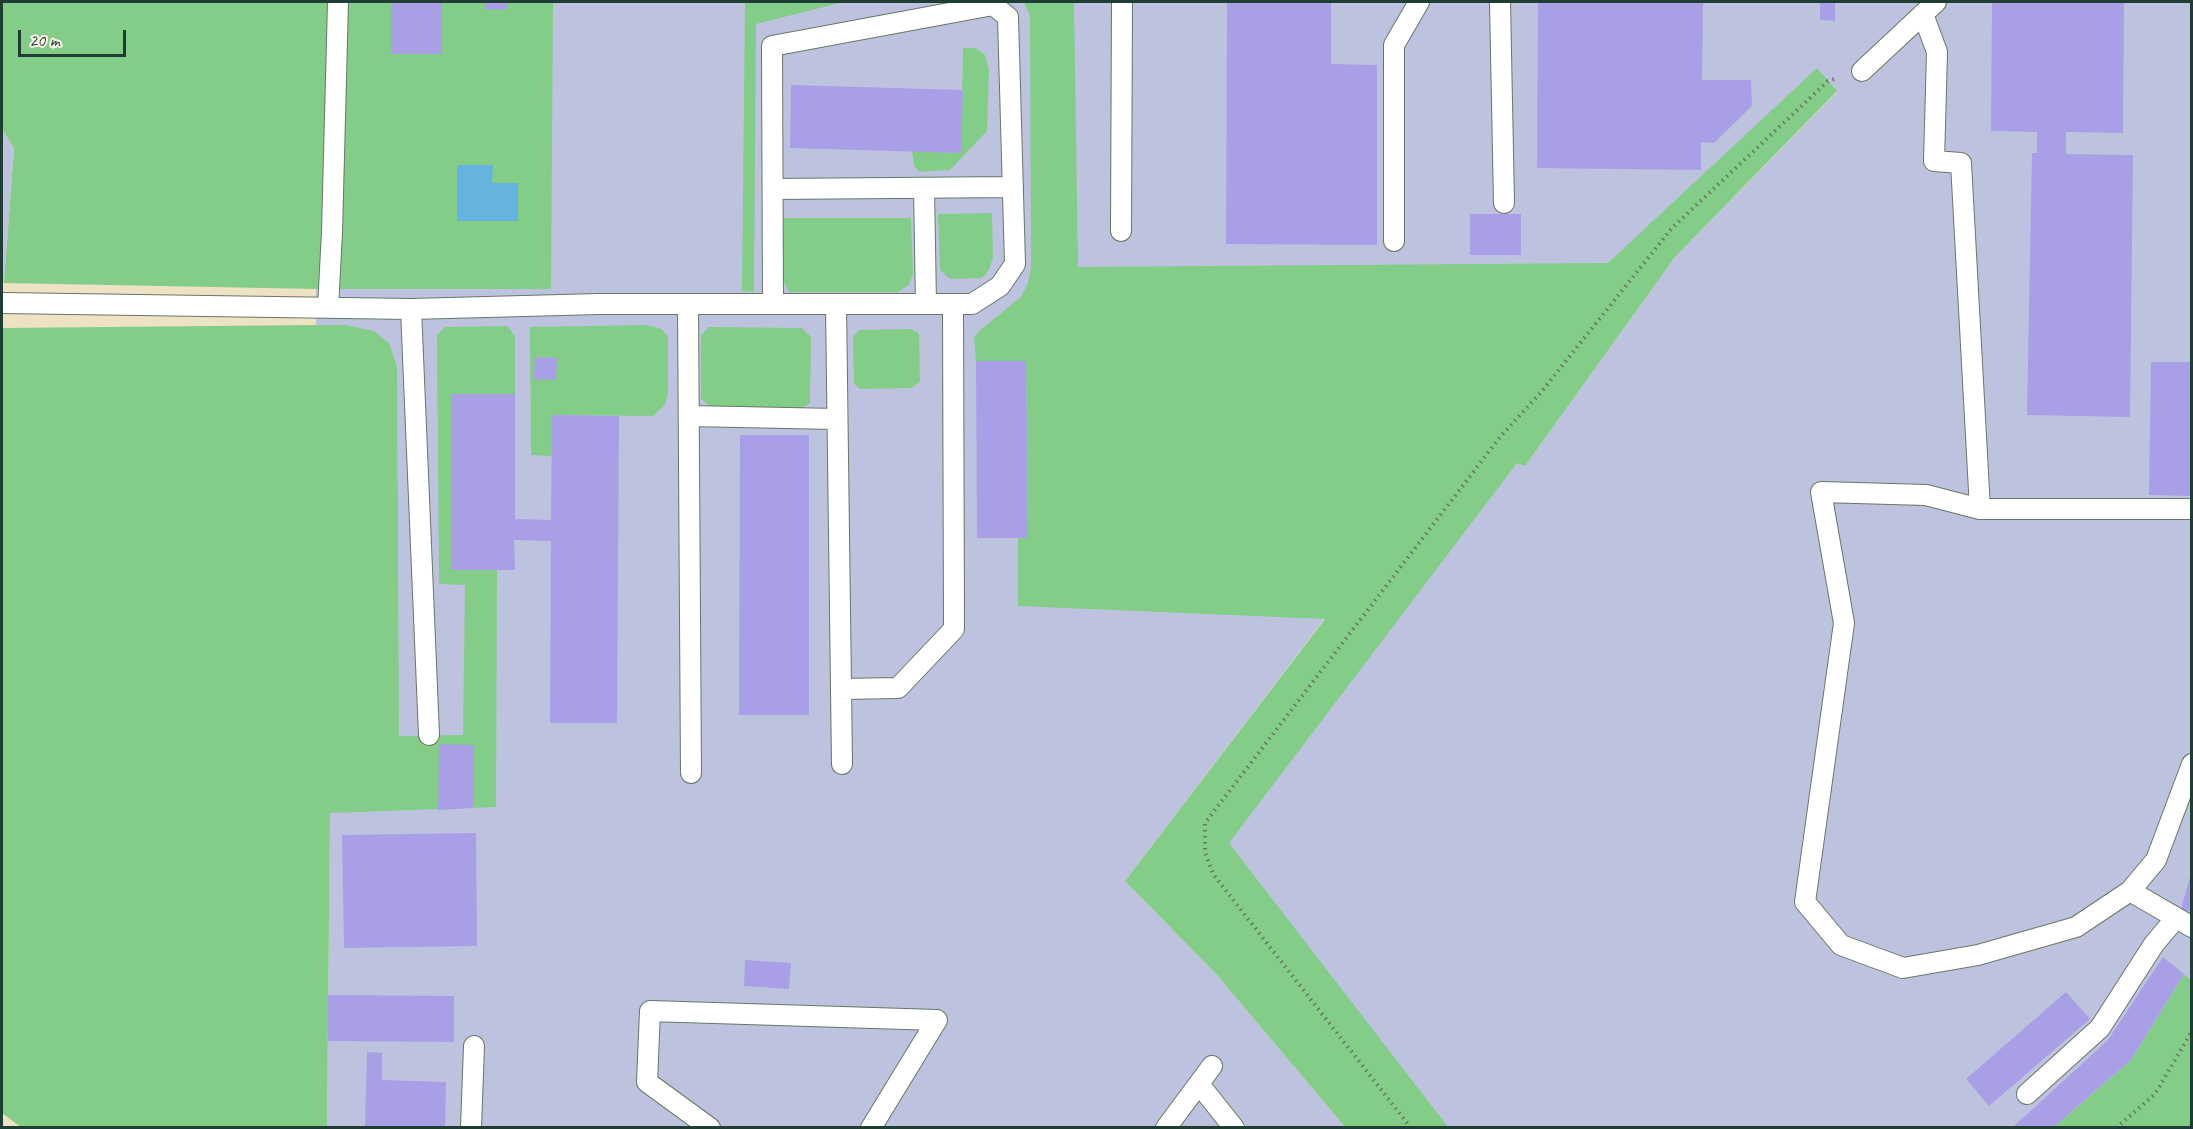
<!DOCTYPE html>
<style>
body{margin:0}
#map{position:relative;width:2193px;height:1129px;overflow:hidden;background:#eee2c4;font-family:Caveat,sans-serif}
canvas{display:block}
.frame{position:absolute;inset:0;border:3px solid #1f3d34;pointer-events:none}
.scale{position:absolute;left:18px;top:30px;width:108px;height:27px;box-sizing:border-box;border:3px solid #1f3d34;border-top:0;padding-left:8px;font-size:18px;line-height:21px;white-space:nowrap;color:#1f3d34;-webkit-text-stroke:4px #f7f3e8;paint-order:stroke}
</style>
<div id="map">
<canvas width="2193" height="1129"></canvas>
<div class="frame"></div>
<div class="scale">20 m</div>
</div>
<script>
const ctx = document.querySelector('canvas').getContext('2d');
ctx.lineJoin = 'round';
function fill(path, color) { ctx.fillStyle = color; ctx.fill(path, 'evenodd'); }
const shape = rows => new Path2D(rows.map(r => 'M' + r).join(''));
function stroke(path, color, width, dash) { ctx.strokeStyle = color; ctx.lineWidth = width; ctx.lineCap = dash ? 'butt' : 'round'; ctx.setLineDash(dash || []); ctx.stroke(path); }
fill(shape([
 [315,2,2191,2,2191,981,2184,974,2131,1060,2053,1127,1446,1127,1228,843,1517,462,1525,466,1675,257,1837,92,1817,69,1609,263,1484,409,1125,881,1217,975,1345,1127,327,1127,330,813,316,325],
 [2,129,14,148,4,283,2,283]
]), '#bdc3de');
fill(shape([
 [3,2,553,2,551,289,317,289,4,283,14,148,2,129],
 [745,2,844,2,756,24,754,292,742,291],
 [1024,2,1074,2,1078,267,1608,263,1817,68,1837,91,1675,257,1525,466,1517,463,1229,843,1448,1127,1345,1127,1217,975,1125,881,1325,619,1018,606,1018,538,1028,538,1026,361,976,361,974,338,979,331,1021,297,1028,283,1031,267,1030,16],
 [963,48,976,48,985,55,989,69,987,131,950,170,919,172,914,165,912,151,961,153],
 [992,213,993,257,989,270,982,278,950,279,940,270,938,214],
 [784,218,911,218,913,274,909,285,898,292,789,292,782,279],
 [316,325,345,325,374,331,389,343,397,367,399,736,463,735,465,585,439,584,437,335,445,327,508,326,515,337,515,394,451,394,497,570,496,807,330,813,327,1127,22,1128,2,1113,2,328],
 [646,325,662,329,668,337,668,392,665,405,653,416,552,415,552,456,531,455,530,327],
 [709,327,802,328,811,337,810,403,802,408,710,406,701,399,701,335],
 [911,329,919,334,920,382,911,388,860,389,854,383,853,337,859,330],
 [2184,974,2192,981,2191,1127,2053,1128,2131,1060]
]), '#84cd89');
fill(shape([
 [457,165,493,165,492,183,518,183,518,221,457,221]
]), '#65b3df');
fill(shape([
 [391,2,442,2,442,54,391,54],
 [485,2,507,2,507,9,485,10],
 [1227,2,1331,2,1331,64,1377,65,1377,245,1226,244],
 [1538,2,1703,2,1702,80,1751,80,1752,106,1714,143,1701,142,1701,170,1537,168],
 [1820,2,1835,2,1835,21,1820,20],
 [1992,2,2124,2,2123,133,2066,132,2066,154,2133,155,2130,417,2027,415,2032,153,2037,153,2037,132,1991,131],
 [791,85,963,90,961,153,790,148],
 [1470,214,1521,214,1521,255,1470,255],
 [535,357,557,358,556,380,534,379],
 [976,361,1026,361,1028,538,977,538],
 [2151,362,2192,362,2192,496,2149,495],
 [451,394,515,394,515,519,551,520,552,415,619,416,617,723,550,723,551,541,514,540,515,570,451,570],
 [740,435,809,435,809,715,739,715],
 [439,744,473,745,473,808,438,810],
 [476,833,477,946,344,948,342,835],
 [2191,873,2192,873,2192,912,2181,909],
 [2163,957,2184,974,2131,1060,2053,1128,2012,1128,2108,1040],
 [745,960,791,963,789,989,744,986],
 [2066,992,2090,1019,1989,1106,1966,1079],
 [328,995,454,996,454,1042,328,1041],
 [367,1052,382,1053,382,1080,446,1082,445,1128,365,1128]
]), '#a99fe7');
const service = shape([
 [1500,2,1504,203],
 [1923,14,1937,52,1934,161,1961,163,1980,509],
 [1862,71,1936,2],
 [924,188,926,304],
 [773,189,1013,187],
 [1121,231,1122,2],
 [1394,241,1394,45,1419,2],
 [2,303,411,309,599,304,972,304,1000,286,1015,264,1008,17,993,5,772,46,773,304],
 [688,304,691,773],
 [836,304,842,764],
 [328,308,332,232,338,2],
 [411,309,429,735],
 [689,416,837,419],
 [2192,509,1980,509,1926,495,1821,492,1844,623,1805,902,1841,945,1903,968,1978,955,2076,927,2130,891,2156,860,2192,764],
 [841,689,898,688,954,629,953,304],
 [2130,891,2192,927],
 [1199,1084,1234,1128],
 [2027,1094,2100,1028,2154,944,2176,918],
 [471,1128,474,1046],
 [710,1128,647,1082,650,1011,937,1020,871,1128],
 [1166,1128,1212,1066]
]);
stroke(service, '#677766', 22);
stroke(shape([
 [1411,1128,1213,874,1205,852,1205,823,1500,437,1542,391,1672,228,1828,81,1838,78],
 [2116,1128,2155,1094,2192,1031]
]), '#677766', 4, [1.5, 4.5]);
stroke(service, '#fff', 20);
</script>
